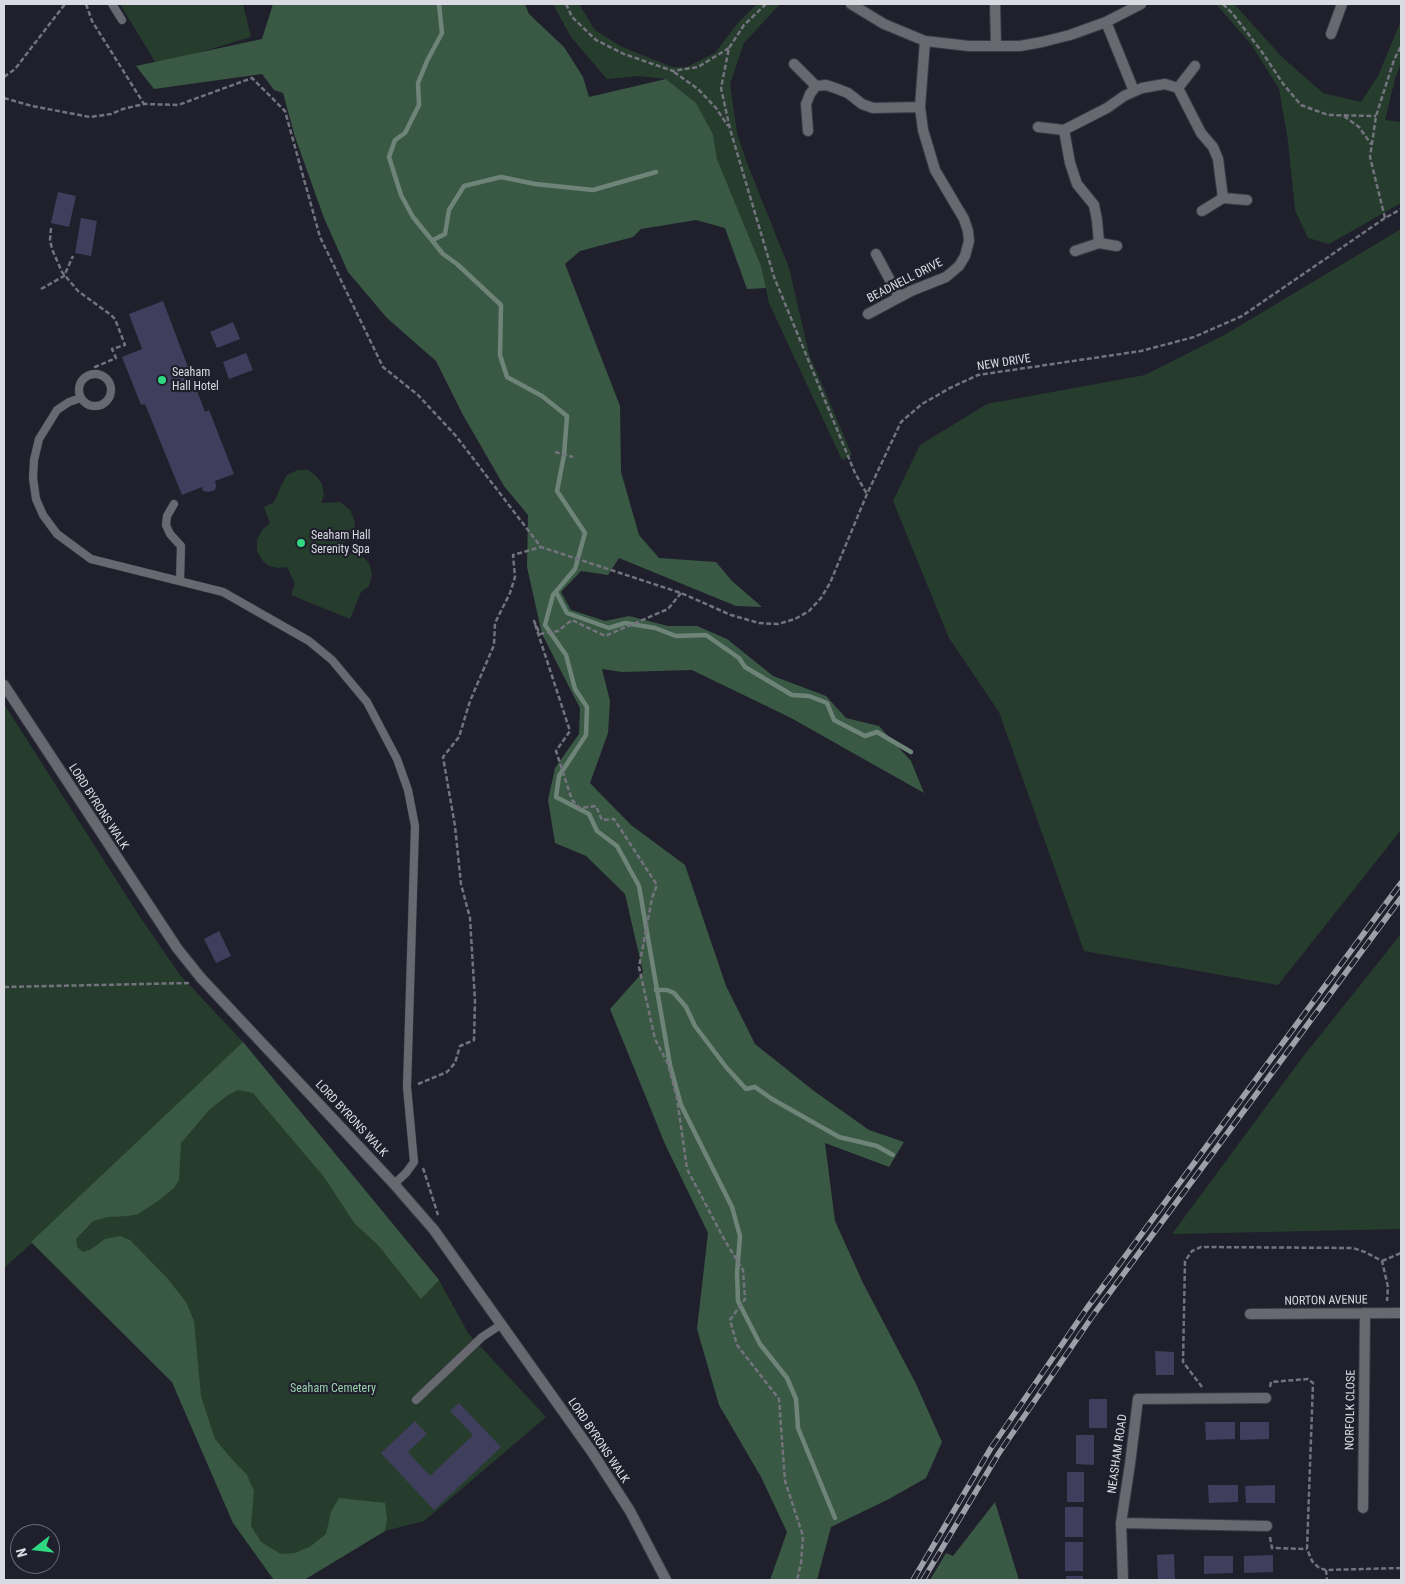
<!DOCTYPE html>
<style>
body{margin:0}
#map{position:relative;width:1405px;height:1584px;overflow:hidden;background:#20202d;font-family:"Roboto Condensed",sans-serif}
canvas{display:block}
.frame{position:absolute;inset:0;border:5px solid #dadae3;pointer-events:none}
.north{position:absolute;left:10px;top:1524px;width:50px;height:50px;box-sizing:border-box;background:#20202d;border:1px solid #6a6a76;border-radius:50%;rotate:254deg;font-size:14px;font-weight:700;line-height:20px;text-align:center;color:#dadae3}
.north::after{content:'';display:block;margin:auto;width:18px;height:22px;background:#31d882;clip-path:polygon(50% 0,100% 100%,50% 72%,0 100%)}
</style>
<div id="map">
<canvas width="1405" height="1584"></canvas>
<div class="frame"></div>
<div class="north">N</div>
</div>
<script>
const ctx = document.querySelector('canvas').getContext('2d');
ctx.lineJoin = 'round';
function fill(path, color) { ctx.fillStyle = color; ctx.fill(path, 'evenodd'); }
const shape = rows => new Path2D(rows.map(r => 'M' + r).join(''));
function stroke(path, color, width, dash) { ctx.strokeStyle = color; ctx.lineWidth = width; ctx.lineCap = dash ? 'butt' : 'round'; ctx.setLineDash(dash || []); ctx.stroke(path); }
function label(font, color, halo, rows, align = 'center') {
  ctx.font = font + ' "Roboto Condensed",sans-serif'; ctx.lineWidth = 4.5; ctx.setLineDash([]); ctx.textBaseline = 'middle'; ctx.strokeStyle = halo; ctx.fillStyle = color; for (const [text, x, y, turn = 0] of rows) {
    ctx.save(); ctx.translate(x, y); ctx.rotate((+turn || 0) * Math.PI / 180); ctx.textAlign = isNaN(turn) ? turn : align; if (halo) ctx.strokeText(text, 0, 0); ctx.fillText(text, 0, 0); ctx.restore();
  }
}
fill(shape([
 [120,4,243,4,251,37,157,65],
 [553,4,579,4,595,30,622,47,672,67,687,67,715,53,737,24,757,4,780,4,744,43,730,84,737,133,747,163,789,268,809,354,852,455,842,460,769,303,761,266,717,159,713,134,696,103,666,79,638,76,607,79,571,37],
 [1216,4,1234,4,1283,58,1323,93,1361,102,1378,76,1401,21,1401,63,1395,79,1385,120,1401,122,1401,203,1329,244,1308,238,1295,210,1288,140,1279,89,1251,44],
 [1401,229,1401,830,1278,985,1084,951,999,712,949,638,893,501,920,445,987,404,1145,375,1228,333],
 [298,470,308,470,316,476,322,484,324,494,321,503,340,502,350,510,355,522,354,530,349,539,341,546,344,555,351,553,361,555,369,563,372,575,369,586,361,592,350,619,291,595,295,584,287,567,278,568,269,566,262,560,257,551,257,540,262,530,270,523,264,507,274,502,281,486,287,475],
 [4,704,140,917,180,975,243,1042,439,1280,468,1333,546,1417,424,1521,385,1531,304,1580,274,1580,233,1523,172,1382,32,1243,4,1268],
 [1401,934,1401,1229,1172,1234,1302,1058]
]), '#263d2e');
fill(shape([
 [273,4,525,4,529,14,564,47,583,77,589,97,666,79,696,103,713,134,717,159,761,266,766,288,747,289,725,228,696,220,641,229,633,237,580,251,565,264,620,406,621,472,639,535,659,558,716,562,732,581,762,607,736,606,619,558,608,575,581,571,561,592,571,610,605,621,629,616,668,626,697,626,727,639,773,676,826,696,846,718,879,726,911,761,924,793,791,718,692,670,622,672,602,669,610,701,608,733,590,783,631,825,685,865,726,986,755,1044,814,1091,869,1130,904,1142,889,1167,825,1143,835,1221,863,1283,916,1384,942,1442,926,1478,889,1499,831,1527,817,1580,770,1580,787,1532,761,1477,719,1405,697,1329,708,1233,665,1144,610,1009,643,972,625,894,586,856,555,843,548,800,555,768,579,734,580,708,542,634,527,567,528,515,504,486,463,415,436,361,387,318,348,272,324,218,295,137,283,93,274,90,262,74,154,89,136,66,262,39],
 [243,1042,439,1280,421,1299,378,1245,355,1224,324,1177,253,1093,238,1090,228,1095,209,1110,181,1143,179,1180,174,1188,158,1201,138,1214,128,1216,108,1217,93,1221,76,1239,77,1247,83,1252,90,1250,105,1239,120,1236,130,1240,167,1278,186,1302,194,1321,201,1396,215,1439,230,1457,247,1475,254,1491,251,1526,261,1542,281,1554,295,1553,311,1546,326,1534,331,1512,339,1498,385,1503,387,1519,385,1531,304,1580,274,1580,233,1523,172,1382,31,1242],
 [995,1502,1019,1580,930,1580,946,1553,953,1556]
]), '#395944');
stroke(shape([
 [439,4,442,33,427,61,418,83,419,105,405,133,395,140,389,157,401,195,413,217,443,254,457,264,501,305,500,355,507,377,542,396,567,416,564,455,557,491,585,533,575,569,553,595,545,625,566,655,575,689,587,707,586,735,559,776,556,797,589,814,597,831,617,846,639,886,670,1065,681,1105,732,1207,740,1236,737,1273,738,1301,760,1344,787,1378,796,1399,798,1428,835,1518],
 [433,240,445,234,449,210,464,186,501,177,535,184,593,190,656,172],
 [556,592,567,613,609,628,625,623,655,628,676,636,706,635,739,658,745,667,792,695,809,696,827,703,834,720,865,736,877,732,911,752],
 [656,990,667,990,674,993,686,1007,695,1026,726,1067,746,1089,755,1087,772,1099,839,1137,877,1146,893,1155]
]), '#6e8478', 4.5);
fill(shape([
 [58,192,76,196,69,227,51,223],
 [81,218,97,221,91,256,75,253],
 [163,301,205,412,209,410,234,474,215,481,216,486,215,490,208,492,203,491,202,487,182,495,145,404,141,405,122,357,142,349,129,314],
 [233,322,240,339,217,348,210,332],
 [246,353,253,370,229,379,223,362],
 [219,931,231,956,216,963,204,939],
 [1155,1351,1174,1352,1174,1375,1156,1375],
 [1089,1399,1107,1399,1107,1428,1089,1428],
 [459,1403,501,1447,434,1510,381,1453,415,1421,427,1434,408,1452,430,1476,473,1435,450,1411],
 [1205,1422,1235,1422,1235,1439,1206,1440],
 [1240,1422,1269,1422,1269,1439,1240,1440],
 [1076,1435,1094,1435,1094,1465,1076,1464],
 [1067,1472,1084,1472,1084,1502,1067,1502],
 [1208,1485,1238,1485,1238,1502,1209,1503],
 [1275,1485,1275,1503,1246,1503,1245,1486],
 [1065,1507,1083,1507,1083,1537,1065,1537],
 [1065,1542,1083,1542,1083,1571,1065,1571],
 [1174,1554,1175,1580,1158,1580,1157,1555],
 [1273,1555,1273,1572,1244,1573,1244,1556],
 [1204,1556,1233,1556,1233,1573,1204,1574],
 [1066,1576,1083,1576,1083,1580,1066,1580]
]), '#3f3e5d');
const lane = shape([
 [112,4,122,20],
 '79 390a16 16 0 1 1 32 0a16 16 0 1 1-32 0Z',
 [81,398,69,402,57,410,39,439,34,460,33,478,36,499,43,515,57,534,91,559,223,592,309,641,332,660,367,702,397,759,408,790,415,826,407,1087,414,1162,406,1173,394,1184],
 [174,504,167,516,166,525,170,534,181,546,180,581],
 [416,1400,482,1337,502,1324]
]);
const street = shape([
 [851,4,884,24,925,41,969,46,1020,46,1042,42,1070,35,1106,22,1141,4],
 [995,4,996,46],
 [1106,22,1134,91],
 [1331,34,1342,4],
 [794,64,816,86],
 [1178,88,1195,66],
 [1038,127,1064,130],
 [808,131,806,104,810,94,816,86,826,85,835,88,848,93,862,104,873,108,920,107],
 [1202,211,1223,198,1247,200],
 [1099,243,1097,220,1094,205,1077,184,1070,163,1064,130,1107,108,1124,96,1142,88,1165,84,1178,88,1201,133,1213,147,1218,159,1223,198],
 [1075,251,1099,243,1117,246],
 [876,254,899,297],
 [868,314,911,291,946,277,959,266,965,256,969,241,968,231,964,219,935,170,923,130,920,107,925,41],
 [4,685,177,948,201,978,394,1184,434,1230,592,1452,630,1511,666,1580],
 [1250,1314,1401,1313],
 [1363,1508,1365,1313],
 [1121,1523,1267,1526],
 [1123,1580,1121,1523,1130,1464,1138,1399,1266,1398]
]);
stroke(lane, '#3a3a46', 9);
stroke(street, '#3a3a46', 12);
stroke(shape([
 [86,4,92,21,144,104],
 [566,4,572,17,596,40,624,54,673,71,698,67,729,48],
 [766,4,744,25,729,48,721,88,730,129,774,277,855,473,867,494],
 [1223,4,1233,14,1262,52,1284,85,1301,105,1328,115,1376,116],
 [674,72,698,89,716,108,728,126],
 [4,77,15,69,65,4],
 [4,98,32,106,90,117,111,114,123,109,144,104,178,105,252,78,285,111,320,237,383,367,418,395,456,436,541,547,681,593,731,615,759,623,778,624,795,619,809,611,821,598,830,583,867,494,901,422,922,404,950,388,978,375,1141,351,1194,337,1242,316,1385,218,1401,209],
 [1344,116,1359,127,1371,144],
 [1385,218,1370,157,1376,116,1394,60,1401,46],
 [51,228,50,240,52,249,62,272,78,291,111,315,115,319,125,345,112,349,116,358,95,367,98,374],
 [41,289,64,276,73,256],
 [555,452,573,457],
 [681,593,668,609,605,636,572,620,558,631,540,634,534,621,570,731,556,751,572,800,580,808,596,806,602,820,614,819,657,885,652,898,639,967,655,1039,668,1064,677,1098,687,1169,724,1239,743,1270,745,1299,730,1320,737,1345,779,1399,785,1481,803,1536,801,1563,797,1580],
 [4,987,190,983],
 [418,1084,447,1072,455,1063,460,1046,474,1040,475,1001,470,918,461,884,455,826,443,757,459,737,470,701,494,645,495,623,510,593,515,577,513,555,541,547],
 [423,1168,438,1215],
 [1382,1261,1401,1253],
 [1202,1387,1183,1362,1185,1261,1192,1251,1201,1247,1353,1248,1365,1252,1382,1261,1388,1287,1387,1301],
 [1270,1387,1271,1382,1308,1379,1313,1383,1307,1549,1312,1561,1319,1568,1326,1570,1401,1568],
 [1270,1537,1272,1548,1307,1549],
 [1326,1570,1327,1580]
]), '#73737e', 2.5, [5, 2.5]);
stroke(lane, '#686970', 8);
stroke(street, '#686970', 10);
const rail = shape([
 [913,1580,991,1448,1087,1308,1401,883],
 [923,1580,999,1453,1094,1314,1401,898]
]);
stroke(rail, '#9f9fa9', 5.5);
stroke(rail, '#20202d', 4, [11]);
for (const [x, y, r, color] of [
 [162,380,5,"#31d882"],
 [301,543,5,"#31d882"]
]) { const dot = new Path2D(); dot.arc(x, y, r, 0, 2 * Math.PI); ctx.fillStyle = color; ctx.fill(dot); stroke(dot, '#20202d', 2); }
label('12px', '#dadae3', '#20202d', [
 ["BEADNELL DRIVE",905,281,-27],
 ["NEW DRIVE",1004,363,-9],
 ["LORD BYRONS WALK",98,807,57],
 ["LORD BYRONS WALK",351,1119,47],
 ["NORTON AVENUE",1326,1301,-1],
 ["NORFOLK CLOSE",1351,1410,-89],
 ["LORD BYRONS WALK",598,1441,56],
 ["NEASHAM ROAD",1118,1454,-82]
]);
label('12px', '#dadae3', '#20202d', [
 ["Seaham",172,373],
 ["Hall Hotel",172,387],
 ["Seaham Hall",311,536],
 ["Serenity Spa",311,550]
], 'left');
label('12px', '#98d2ab', '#20202d', [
 ["Seaham Cemetery",333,1389]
]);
</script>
